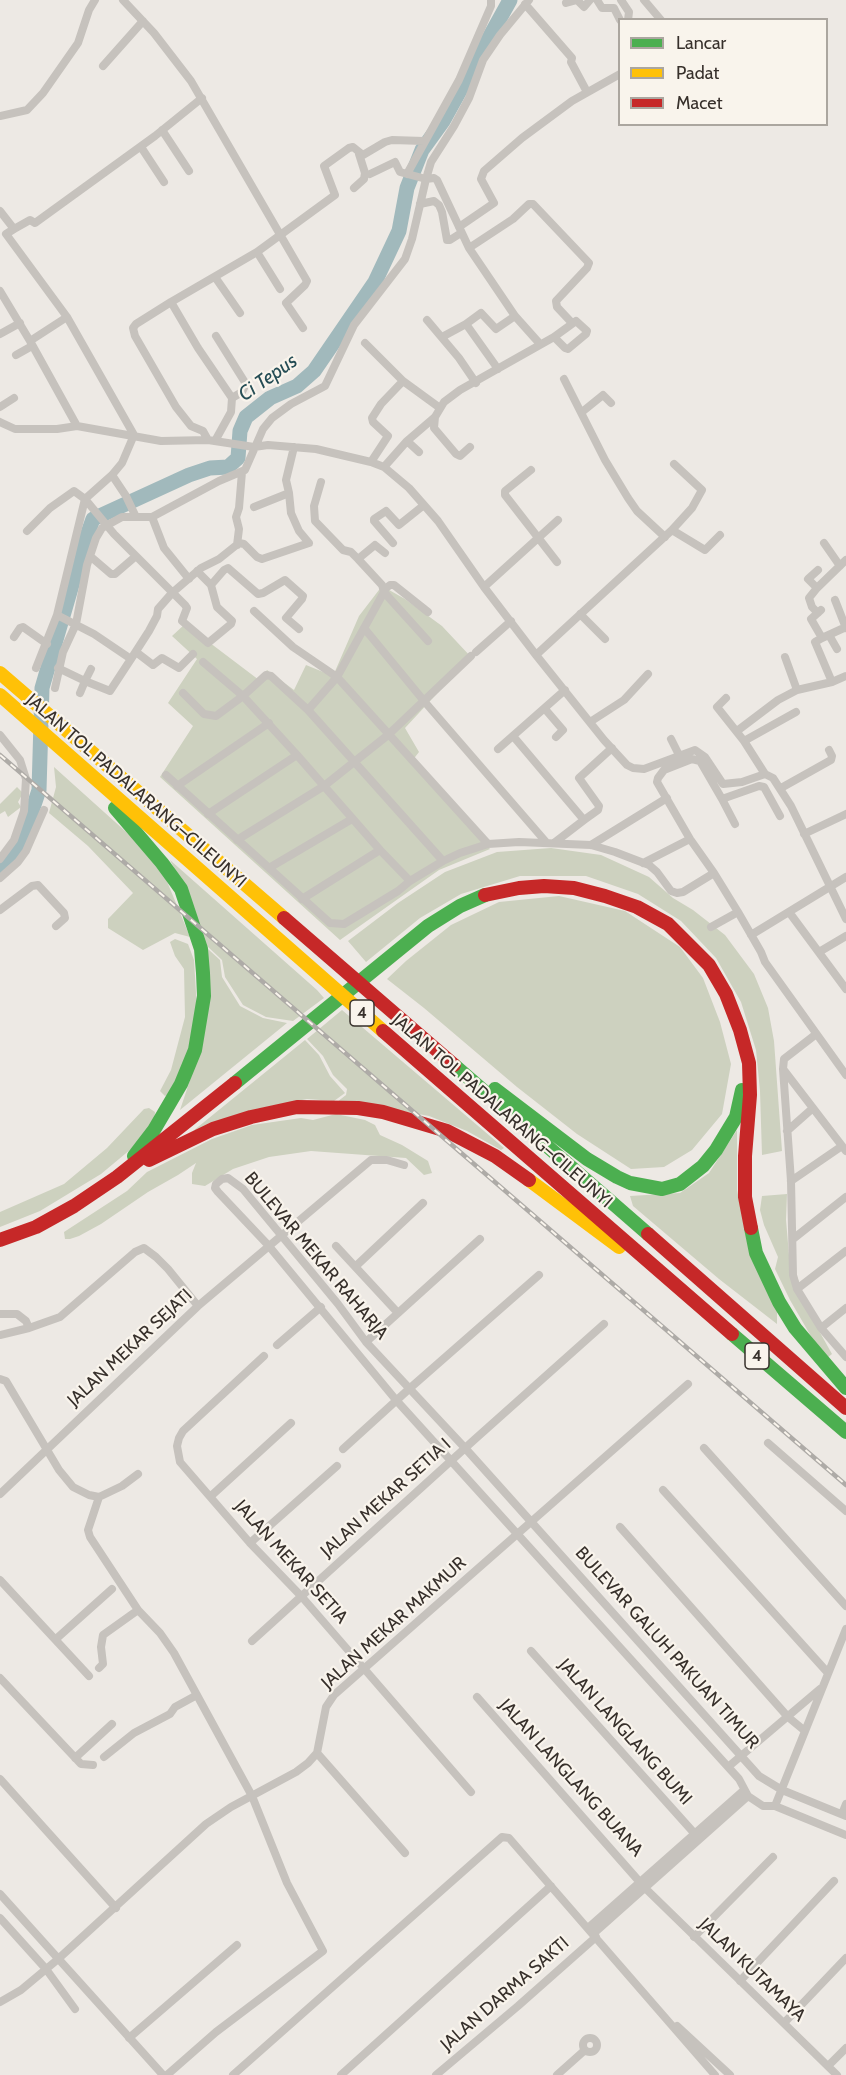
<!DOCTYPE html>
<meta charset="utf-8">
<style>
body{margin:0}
#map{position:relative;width:846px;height:2075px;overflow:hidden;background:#ede9e4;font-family:Cabin,sans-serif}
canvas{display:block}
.legend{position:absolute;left:618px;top:18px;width:210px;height:108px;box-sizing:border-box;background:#f9f4ec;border:2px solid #aba69f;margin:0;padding:8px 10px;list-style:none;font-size:18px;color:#37302b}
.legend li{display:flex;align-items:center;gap:12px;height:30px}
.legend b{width:30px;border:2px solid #aba69f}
</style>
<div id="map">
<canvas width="846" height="2075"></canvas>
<ul class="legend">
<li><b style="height:8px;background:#4caf50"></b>Lancar</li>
<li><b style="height:8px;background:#ffc107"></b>Padat</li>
<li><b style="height:8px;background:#c62828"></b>Macet</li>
</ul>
</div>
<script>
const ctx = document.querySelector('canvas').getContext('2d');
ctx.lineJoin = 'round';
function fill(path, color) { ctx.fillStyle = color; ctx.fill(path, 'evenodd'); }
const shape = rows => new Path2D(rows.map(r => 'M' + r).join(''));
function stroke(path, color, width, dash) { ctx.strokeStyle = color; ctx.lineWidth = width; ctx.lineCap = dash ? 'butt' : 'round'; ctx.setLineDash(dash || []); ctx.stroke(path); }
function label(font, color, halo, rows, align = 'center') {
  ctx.font = font + ' Cabin,sans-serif'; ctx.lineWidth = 4.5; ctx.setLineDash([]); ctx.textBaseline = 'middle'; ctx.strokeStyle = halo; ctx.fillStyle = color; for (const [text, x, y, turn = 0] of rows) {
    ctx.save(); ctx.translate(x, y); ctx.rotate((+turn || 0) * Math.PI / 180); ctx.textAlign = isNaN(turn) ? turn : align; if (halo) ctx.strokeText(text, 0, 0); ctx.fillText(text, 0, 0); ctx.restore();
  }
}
fill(shape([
 [382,586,405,599,442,626,471,657,405,728,419,752,412,761,490,849,439,870,340,940,160,777,193,726,168,703,197,659,172,636,185,624,259,680,267,670,294,690,306,665,333,676,359,616],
 [54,767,144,848,166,879,190,937,175,933,143,950,108,928,108,919,133,893,88,846,49,813,56,787],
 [17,787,23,793,18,802,21,807,8,817,5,811,0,814,0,804],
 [551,848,601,855,649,877,673,898,693,910,725,935,754,974,768,1008,774,1041,782,1151,762,1155,760,1091,756,1050,741,1002,716,958,681,921,638,894,586,876,520,876,461,894,420,918,366,962,348,941,398,903,445,872,497,852],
 [170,860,317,990,324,998,293,1021,266,1017,243,1005,225,977,222,960,206,945,194,907],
 [559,896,625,911,680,947,703,978,720,1022,731,1064,722,1114,692,1150,664,1167,631,1169,577,1134,517,1087,424,1008,387,979,406,961,451,925,499,902],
 [175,939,188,944,194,960,198,1026,171,1093,165,1096,160,1091,171,1070,185,1017,184,969,175,956,170,942],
 [208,949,220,960,222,977,240,1006,263,1018,287,1023,180,1110,197,1059],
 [342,1010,504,1148,501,1150,467,1131,429,1116,365,1104,337,1102,346,1095,347,1089,333,1075,323,1056,307,1039],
 [305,1040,319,1055,330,1076,345,1093,334,1101,307,1099,256,1109,193,1131],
 [149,1108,155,1112,154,1122,131,1149,101,1174,40,1211,0,1227,0,1212,64,1184,107,1148,144,1109],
 [336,1114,365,1120,375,1125,380,1135,402,1145,428,1161,432,1173,424,1175,406,1158,311,1151,269,1157,233,1169,205,1186,192,1184,192,1173,196,1163,178,1175,148,1192,101,1224,79,1236,70,1239,65,1239,64,1232,127,1191,147,1172,212,1139,252,1125,301,1118,313,1120],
 [737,1130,737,1190,749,1250,777,1309,777,1324,719,1279,633,1206,630,1196,680,1193,709,1173],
 [787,1194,786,1220,789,1255,813,1320,832,1354,827,1358,812,1338,790,1300,775,1269,778,1257,764,1225,760,1210,762,1196]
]), '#cdd1bf');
stroke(shape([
 [0,868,20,847,39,790,42,688,83,547,93,519,189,475,210,468,228,467,238,458,240,431,246,417,270,398,297,386,314,371,375,282,399,231,407,188,422,150,443,121,510,0]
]), '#a1b9bc', 15);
stroke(shape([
 [123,0,154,33,191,81,307,281,305,285,286,303,303,328],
 [529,0,500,35,483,60,469,98,454,126,431,162,426,179,434,178,437,180,469,248,515,316,540,344],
 [597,0,602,8,614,8,620,20],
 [621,0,629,12,628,20],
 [644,0,661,20],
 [566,3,577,0,584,7,590,0],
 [525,4,572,58,571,62,587,92],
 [103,66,143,21],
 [0,116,27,110,43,93,78,43,89,10,95,0],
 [162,130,189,171],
 [141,147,164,182],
 [407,174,459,80,491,6,491,0],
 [354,188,364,179,365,173,359,154],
 [420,204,434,201,439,205,442,212,447,240,450,240,461,233],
 [0,211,14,229,6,234,67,317,134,435,122,463,112,475,85,499,57,615,36,668],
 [459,227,494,203,481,179,484,171,522,138,572,101,620,74],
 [14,229,30,220,35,223,155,136,202,98],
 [469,248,513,219,529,204,533,204,589,263,587,268,556,301,557,307,572,323],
 [257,252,335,195,324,166,349,148,353,147,363,155,385,142,392,140,424,141],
 [215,277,240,313],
 [0,291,30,341],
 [171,302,198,348,232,398,231,412,215,441],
 [67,317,30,341,77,426],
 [427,320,459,358,476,383],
 [466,324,481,313,496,329,515,316],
 [0,334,20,323],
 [216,336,246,384,242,392,232,398],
 [442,337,466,324,498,369],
 [365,343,403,381,440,408],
 [16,355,32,346],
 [564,379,605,460,628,498,637,511,665,537],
 [0,407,14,398],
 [582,412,603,395,611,403],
 [435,417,434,428,456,454,460,456,470,447],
 [0,422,15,429,57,429,77,426,161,441,208,440,254,447,268,445,316,449,371,462,384,467,409,488,438,521,484,587,536,655,604,740,627,765,633,768,644,769,695,750,705,757,723,784,742,782,765,774,773,778,791,806,846,919],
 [208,440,203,431,191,426,176,407,135,336,133,328,136,324,171,302,257,252,280,289],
 [407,441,419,452],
 [371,462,388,436,373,422,372,418,381,404,403,381],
 [384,467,407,441,435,417,444,402,460,390,554,337,576,321,587,331,586,334,568,349,565,348,554,337],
 [531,470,505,491,505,495,557,562],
 [112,475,126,496,135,515],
 [321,482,314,506,315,521,343,550,351,552,358,559,382,585,384,592,391,600,428,641],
 [289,493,286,480,294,447],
 [152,517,164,548,189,579],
 [672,530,705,550,720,535],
 [27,531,50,508,74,491,85,499,114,534,185,605,187,608,182,621,208,643,231,624,232,621,217,607,211,585],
 [393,543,374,521,374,519,386,511,399,525,424,505],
 [824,543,840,566],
 [237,545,239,529,236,517,239,508,242,472],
 [90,556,111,574,115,574,136,556],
 [358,559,375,545,385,553],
 [197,571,211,585,224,570,228,568,258,594,263,593,285,580,303,596,302,599,286,618,299,629],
 [484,587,558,520],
 [817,588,808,579,818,570],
 [385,589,390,585,394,585,428,612],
 [835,600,846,628],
 [821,610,811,619,822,638,815,642,832,682],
 [254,611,293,647,337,677,488,844],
 [818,613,812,607,809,598,817,588,846,560],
 [580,614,605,639],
 [57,615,94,634,131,659,149,631,157,616,158,609,172,593,201,568,219,559,239,543,244,544,257,557,262,559,309,543,299,531,291,513,289,493,254,507],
 [364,628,424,701,546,842],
 [829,635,837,649],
 [14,637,20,628,23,627,47,644],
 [822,638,846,627],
 [136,652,153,665,162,658,179,668,193,654],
 [476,652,511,621],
 [536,655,672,530,692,508,702,490,674,464],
 [471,656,388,735,324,786,380,850,410,881,443,861,460,853,488,844,519,842,591,845,615,852,649,865,657,872,671,891,677,893,683,892,714,873],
 [785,657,797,690],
 [203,662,243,696,297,755],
 [58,668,85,681,91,669],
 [55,688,63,652,76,624,87,565,96,538,102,528,122,517,152,517,219,481,245,470,263,429,272,418,291,404,325,386,354,325,405,259,412,239,426,179,400,172,395,162,370,174],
 [80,693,85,681,110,691,131,659],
 [183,693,204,714,216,716,243,696,266,675,271,676,308,710,443,861],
 [726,698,717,707,744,741,765,774],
 [545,709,563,730,556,737],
 [308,710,337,677,384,592],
 [590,722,624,700,648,674],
 [737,731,778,700,797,690,832,682,846,676],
 [0,735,20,760,26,779,24,811,14,840,0,859],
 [513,736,584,820,554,843],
 [671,739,679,755],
 [744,741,796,712],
 [498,749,565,690],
 [166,775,330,923,344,924,398,891,410,881],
 [177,786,269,723],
 [781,788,831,760,832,756,829,750],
 [722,799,735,824],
 [208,814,297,755,324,786,237,840],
 [780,816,764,787,759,786,722,799,700,761,692,759,664,770,658,778,657,782,690,839,714,873,738,912,761,952,765,962,846,1075],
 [584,820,598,810,599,806,579,778,612,748],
 [804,834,846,814],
 [591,845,667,798],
 [643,863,690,839],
 [269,868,352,819],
 [0,878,18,862,26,851,44,810],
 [302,899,380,850],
 [0,910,32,886,38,885,64,913,65,918,56,926],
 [789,912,846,989],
 [711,927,738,912],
 [751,935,846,877],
 [819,952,846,936],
 [815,1035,784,1059,783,1069,846,1151],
 [783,1069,791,1181,793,1275,797,1289,821,1328,846,1357],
 [787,1131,813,1108],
 [791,1181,842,1146],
 [793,1239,846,1197],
 [336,1246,398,1313],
 [356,1266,423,1203],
 [797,1289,846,1251],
 [0,1314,17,1314,26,1321,29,1328],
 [821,1328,846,1308],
 [0,1335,29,1328,60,1317,135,1252,144,1248,156,1257,168,1269,198,1306],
 [366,1342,480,1239],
 [277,1345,321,1307],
 [264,1356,183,1431,179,1438,177,1446,180,1462,250,1543,302,1597,471,1792],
 [0,1379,6,1381,59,1470,73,1487,89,1495,99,1497,88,1530,90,1537,138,1610,160,1633,174,1653,252,1796,287,1883,323,1951,216,2032,167,2075],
 [768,1443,846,1511],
 [704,1448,846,1606],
 [343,1449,409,1389,539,1275],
 [663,1490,828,1673],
 [0,1494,198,1306,371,1160,387,1160,404,1165],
 [211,1496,291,1423],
 [99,1497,122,1486,138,1474],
 [620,1527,788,1717,805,1731],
 [250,1543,337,1466],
 [0,1580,89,1676],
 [56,1639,112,1589],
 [252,1641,474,1440,604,1324],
 [531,1651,695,1834],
 [99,1668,103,1664,101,1647,103,1635,138,1610],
 [0,1678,81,1764,93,1765],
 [477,1697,645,1888,837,2075],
 [317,1753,405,1853],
 [104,1757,134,1733,170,1714,175,1707,197,1695],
 [75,1758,112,1724],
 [728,1767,820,1689],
 [0,1779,116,1908],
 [775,1806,846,1629],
 [842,1814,846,1804],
 [846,1816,782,1790,759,1776,465,1448,366,1342,338,1304,243,1189,228,1178,222,1179,216,1184,215,1188,218,1192,268,1245,396,1400,739,1779,748,1796,763,1806,775,1806,846,1835],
 [0,1894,163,2075],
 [0,1918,46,1969,75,2009],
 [588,1928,743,1791],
 [593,1934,748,1796],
 [694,1937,773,1857],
 [740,1981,834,1881],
 [0,2002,21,1990,57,1960,206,1824,231,1807,296,1772,308,1763,317,1753,326,1707,334,1695,688,1384],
 [784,2023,846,1958],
 [677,2026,730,2075],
 '583 2045a7 7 0 1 1 14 0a7 7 0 1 1-14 0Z',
 [129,2038,237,1945],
 [828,2066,846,2048],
 [233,2075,502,1837,509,1838,715,2075],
 [341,2075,551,1886],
 [436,2075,518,2006,596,1937],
 [557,2075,585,2050]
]), '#c6c2bd', 8);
stroke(shape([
 [115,808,162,863,181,889,201,949,203,973,204,996,195,1050,181,1084,154,1130,134,1156],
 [454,1065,648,1234],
 [235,1083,428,926,460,906,485,895],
 [495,1089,587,1159,617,1177,630,1183,662,1189,680,1184,703,1166,716,1150,736,1117,742,1090],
 [751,1228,756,1253,779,1302,795,1328,846,1388],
 [732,1334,846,1432]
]), '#4caf50', 14);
stroke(shape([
 [0,673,284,918],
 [0,695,383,1031],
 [529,1180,619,1247]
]), '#ffc107', 14);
stroke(shape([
 [485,895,519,888,544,886,574,888,605,896,637,907,668,924,709,965,726,994,740,1030,749,1063,750,1095,745,1156,745,1197,751,1228],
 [284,918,454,1065],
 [383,1031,732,1334],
 [149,1160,213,1129,251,1117,297,1107,358,1108,383,1112,447,1131,495,1156,529,1180],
 [648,1234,846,1408],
 [0,1240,36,1227,74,1206,117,1177,235,1083]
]), '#c62828', 14);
const rail = shape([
 [0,755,846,1485]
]);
stroke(rail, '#aeaba7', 4.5);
stroke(rail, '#f9f4ec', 2, [7]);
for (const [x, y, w] of [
 [362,1013,24],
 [757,1356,24]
]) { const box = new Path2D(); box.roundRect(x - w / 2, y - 13, w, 26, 4.5); ctx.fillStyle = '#f9f4ec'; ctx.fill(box); stroke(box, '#37302b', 1.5); }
label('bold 16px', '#37302b', null, [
 ["4",362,1013],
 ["4",757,1356]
]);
label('18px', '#37302b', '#f9f4ec', [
 ["JALAN TOL PADALARANG–CILEUNYI",136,791,41],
 ["JALAN TOL PADALARANG–CILEUNYI",502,1111,41],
 ["BULEVAR MEKAR RAHARJA",316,1256,50],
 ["JALAN MEKAR SEJATI",130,1348,-43],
 ["JALAN MEKAR SETIA I",386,1498,-42],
 ["JALAN MEKAR SETIA",291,1562,48],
 ["JALAN MEKAR MAKMUR",394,1623,-42],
 ["BULEVAR GALUH PAKUAN TIMUR",667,1648,48],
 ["JALAN LANGLANG BUMI",625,1732,48],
 ["JALAN LANGLANG BUANA",571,1778,48],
 ["JALAN KUTAMAYA",752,1970,44],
 ["JALAN DARMA SAKTI",505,1994,-41]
]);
label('italic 20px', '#244c54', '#f9f4ec', [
 ["Ci Tepus",268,378,-35]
]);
</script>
